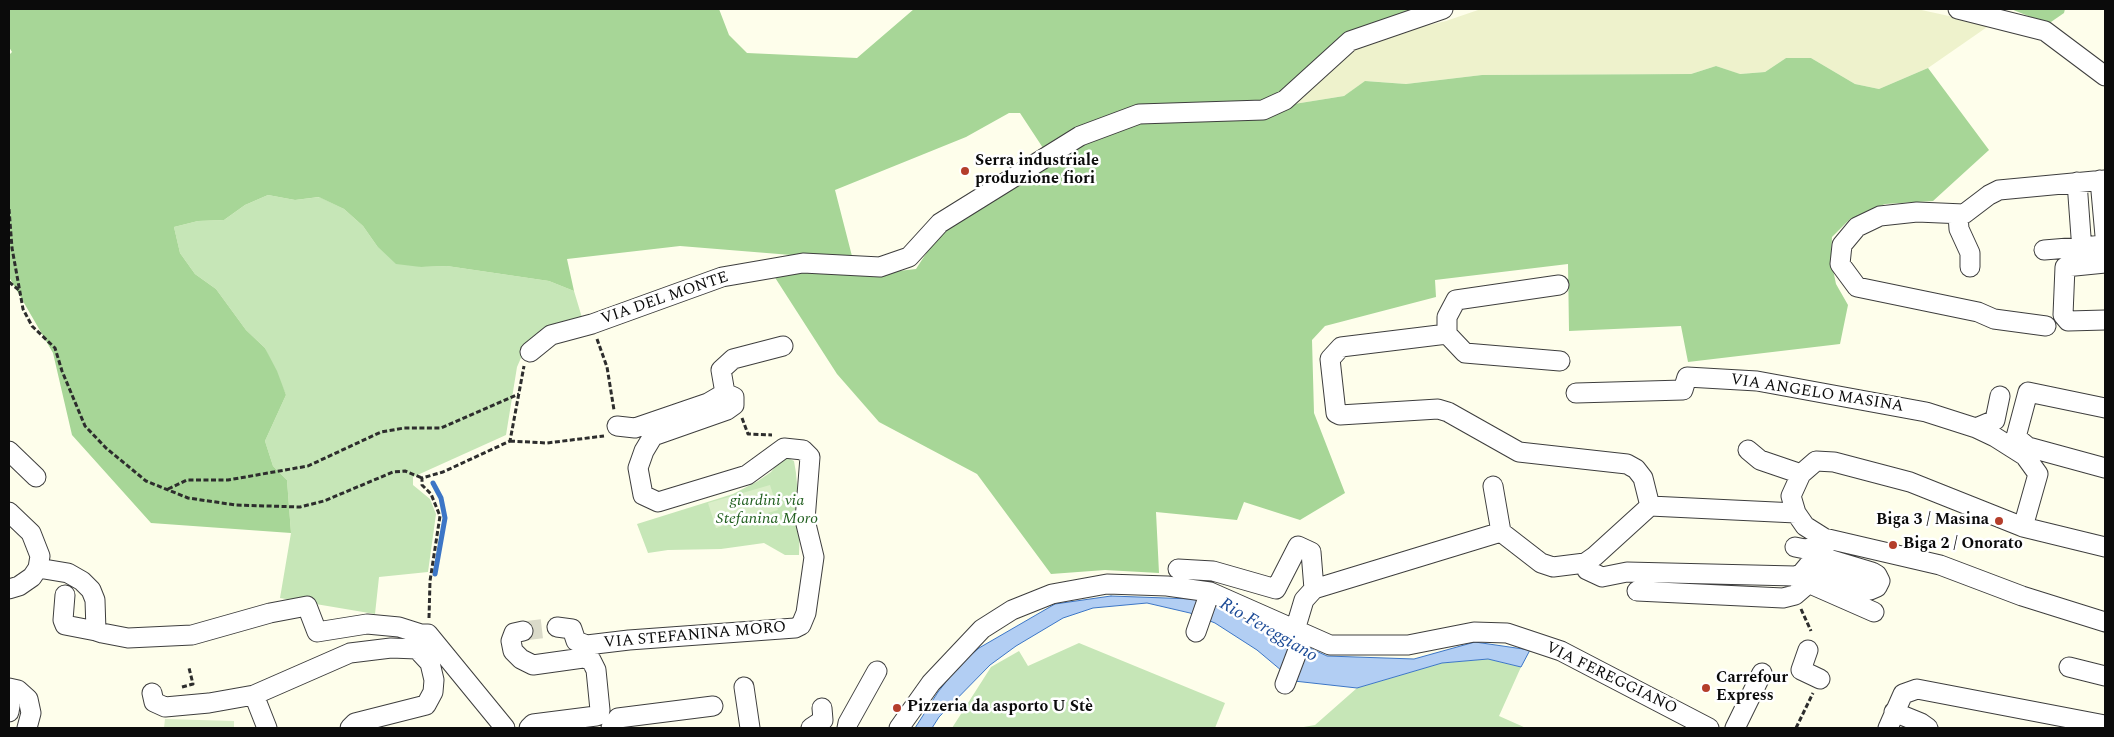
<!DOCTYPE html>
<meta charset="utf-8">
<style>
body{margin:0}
#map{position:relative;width:2114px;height:737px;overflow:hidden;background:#fefeeb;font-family:Spectral,serif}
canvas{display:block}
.frame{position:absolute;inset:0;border:10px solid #0b0b0b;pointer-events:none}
</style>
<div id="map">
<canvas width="2114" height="737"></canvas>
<div class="frame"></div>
</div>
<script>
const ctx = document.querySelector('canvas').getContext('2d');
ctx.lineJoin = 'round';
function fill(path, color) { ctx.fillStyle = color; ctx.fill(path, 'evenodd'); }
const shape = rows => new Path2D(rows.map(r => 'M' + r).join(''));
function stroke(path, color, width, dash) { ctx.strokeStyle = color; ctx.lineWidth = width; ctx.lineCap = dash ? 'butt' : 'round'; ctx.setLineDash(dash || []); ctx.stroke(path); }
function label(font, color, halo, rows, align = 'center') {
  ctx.font = font + ' Spectral,serif'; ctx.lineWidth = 5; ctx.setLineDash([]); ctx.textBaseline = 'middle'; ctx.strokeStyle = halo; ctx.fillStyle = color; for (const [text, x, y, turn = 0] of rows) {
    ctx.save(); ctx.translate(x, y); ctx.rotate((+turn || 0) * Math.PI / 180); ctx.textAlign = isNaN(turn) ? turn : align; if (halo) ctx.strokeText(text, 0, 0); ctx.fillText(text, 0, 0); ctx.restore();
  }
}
fill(shape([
 [1481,9,1917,9,1990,25,1928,68,1879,89,1855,84,1811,58,1786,58,1765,72,1739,74,1716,66,1691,74,1482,75,1406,84,1366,81,1344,96,1288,105,1365,40,1446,21]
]), '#eef2cc');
fill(shape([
 [268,195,295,200,320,197,344,209,363,226,377,246,421,267,447,266,549,281,574,291,583,321,524,351,517,367,506,435,413,477,413,485,430,499,436,514,428,572,379,577,375,614,280,598,291,533,287,480,273,466,265,441,286,395,265,348,246,330,216,289,195,274,180,253,174,227,198,221,224,220,245,205],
 [788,458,794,461,796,473,800,519,799,555,785,555,764,543,721,549,668,550,648,553,637,524,733,494,758,481,771,472,780,461],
 [1079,643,1225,703,1215,728,952,728,991,667,1019,651,1028,666],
 [1488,659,1521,667,1499,716,1526,728,1298,728,1315,725,1357,688,1442,663]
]), '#c6e6b7');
fill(shape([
 [9,9,719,9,729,35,747,53,857,58,914,9,1428,9,1360,32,1268,104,1139,110,1045,151,1020,113,1009,113,966,137,835,190,853,260,680,246,567,259,574,291,549,281,447,266,421,267,396,264,377,246,363,226,344,209,319,197,295,200,268,195,245,205,224,220,198,221,174,227,180,253,195,274,216,289,246,330,265,348,277,371,286,395,265,441,273,466,287,480,291,533,151,523,72,435,53,353,9,277,9,55,12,52,9,47],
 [2011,9,2065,9,2064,13,2048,24],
 [1786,58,1811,58,1855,84,1879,89,1928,68,1989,150,1933,201,1885,204,1850,219,1832,237,1831,260,1836,284,1848,305,1840,344,1688,362,1681,326,1569,331,1568,264,1435,280,1436,297,1325,326,1312,340,1314,413,1345,493,1300,520,1244,502,1237,520,1156,512,1159,573,1105,570,1051,574,977,474,879,422,837,374,774,276,805,269,881,273,916,269,944,226,1113,127,1140,119,1288,105,1344,96,1365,81,1406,84,1482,75,1691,74,1716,66,1740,74,1765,72]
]), '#a7d697');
fill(shape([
 [770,485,778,510,716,528,708,503],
 [165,719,234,721,234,728,164,728]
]), '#daeec8');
const water = shape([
 [1111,596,1193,599,1220,606,1327,656,1414,659,1475,642,1530,650,1521,667,1488,659,1442,663,1357,688,1294,681,1257,650,1215,623,1190,613,1147,603,1093,608,1063,618,1016,646,990,665,939,717,932,728,915,728,938,692,960,664,979,648,1055,604,1111,596]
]);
fill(water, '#b2cef3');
stroke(water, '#3c76c6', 1);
stroke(shape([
 [433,483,441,498,445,518,435,574]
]), '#3c76c6', 5);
stroke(shape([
 [523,631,557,627]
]), '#dadac9', 19, [19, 9]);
const minor = shape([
 [1958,9,2045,31,2105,76],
 [2100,180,2105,236],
 [2077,182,2081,237],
 [1958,215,1959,229,1970,253,1970,267],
 [2044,250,2105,245],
 [2105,263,2065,267,2063,315,2068,321,2105,320],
 [2046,326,1994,319,1978,312,1857,287,1840,264,1842,245,1857,227,1880,216,1917,212,1964,214,1989,195,1999,190,2105,180],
 [1447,334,1447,317,1456,300,1559,285],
 [530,352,551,335,592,324,722,277,803,263,880,267,909,257,940,223,1080,136,1139,114,1263,110,1285,100,1350,41,1443,9],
 [1560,361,1465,353,1447,334,1341,347,1330,359,1336,413,1340,415,1438,409,1448,412,1519,452,1627,464,1636,469,1643,478,1650,506],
 [1576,393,1683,390,1687,377,1757,381,1926,412,1976,428,1995,437,2025,456,2038,474,2023,527],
 [2105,408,2028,392,2016,437,2028,447,2105,468],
 [617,426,635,428,708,403,725,393],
 [1976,428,1995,420,2000,396],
 [1748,450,1760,460,1801,474],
 [9,451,36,477],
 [1493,486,1501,532],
 [1650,506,1796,513],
 [9,512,31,533,40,556,38,568,32,577,19,586,9,589],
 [1795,547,1805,549,1818,547,1831,541],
 [2105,547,2023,527,1910,482,1834,462,1816,461,1801,474,1791,496,1796,513,1805,526,1824,538,1940,565,2022,596,2105,622],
 [1585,563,1587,570,1602,577,1627,572,1795,576,1801,574,1811,562,1832,560,1872,572,1877,575,1880,581,1877,587,1870,590,1821,575,1816,577,1795,595,1783,598,1637,591],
 [38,568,68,573,82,581,91,590,95,600,96,631,102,633,128,638,192,635,270,613,307,606,317,632,367,624,399,627,421,634,428,634,505,728],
 [1178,569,1213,571,1276,589,1298,546,1311,552,1314,589],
 [1808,583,1874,612],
 [65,595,63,620,65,625,96,631],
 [557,627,572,629,576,641,587,645,629,640,795,628,801,625,806,613,814,557,805,520,810,457,803,450,784,448,747,475,658,502,643,495,638,468,644,451,653,436,727,410,734,405,734,397,725,393,721,370,733,359,783,346],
 [1295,630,1304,600,1314,589,1501,532,1541,563,1553,567,1585,563,1595,556,1650,506],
 [523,631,514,633,511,641,513,651,521,659,533,665,583,658,591,660,596,670,600,710,599,715,596,716,533,724,529,728],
 [1196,632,1210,592],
 [1808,650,1801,670,1820,679],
 [2069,667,2105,676],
 [1285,684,1304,634],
 [744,687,750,728],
 [9,688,18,690,28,699,31,713,27,728],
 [152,693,154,702,165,707,209,703,254,695,350,653,391,648,417,649,430,663,434,680,433,692,426,705,355,723,350,728],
 [254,695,267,728],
 [9,712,10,706],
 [1894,712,1921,723,1928,728],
 [611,728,618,718,713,706],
 [811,728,823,720,822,708],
 [847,728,848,723,877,671],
 [899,728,931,683,982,629,1012,610,1052,594,1107,584,1167,586,1210,592,1330,645,1408,645,1474,632,1507,633,1561,651,1709,728],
 [1735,728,1762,673],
 [1888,728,1903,694,1917,689,2105,725]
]);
stroke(minor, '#3e3e3e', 21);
stroke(shape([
 [9,209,12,248,23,309,32,326,55,348,62,371,85,426,106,448,146,481,188,498,236,505,300,507,324,501,393,472,405,471,422,478],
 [9,282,20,291],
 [597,339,607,367,614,410],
 [742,418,748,434,772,435],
 [510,441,547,443,604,436],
 [168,489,187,480,228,480,308,466,381,432,404,428,441,428,519,394],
 [1801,609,1811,631],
 [429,618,430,581,440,516,431,494,422,485,422,478,443,472,510,441,524,366],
 [182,687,193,684,189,668],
 [1796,728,1813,693]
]), '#2d2d2d', 3, [5, 2.5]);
stroke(minor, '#fff', 19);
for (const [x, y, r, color] of [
 [965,171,5,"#b43e2b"],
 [1999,521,5,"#b43e2b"],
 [1893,545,5,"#b43e2b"],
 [1706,688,5,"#b43e2b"],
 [897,708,5,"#b43e2b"]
]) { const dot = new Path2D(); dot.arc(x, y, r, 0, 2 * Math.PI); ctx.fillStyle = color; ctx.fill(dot); stroke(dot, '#fff', 2); }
label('bold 16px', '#0b0b0b', '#fff', [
 ["Serra industriale",975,162],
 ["produzione fiori",975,180],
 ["Biga 3 / Masina",1989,521,"right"],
 ["Biga 2 / Onorato",1903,545],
 ["Carrefour",1716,679],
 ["Express",1716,697],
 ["Pizzeria da asporto U Stè",907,708]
], 'left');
label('16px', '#0b0b0b', '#fff', [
 ["VIA DEL MONTE",665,299,-19],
 ["VIA ANGELO MASINA",1817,394,9],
 ["VIA STEFANINA MORO",695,636,-5],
 ["VIA FEREGGIANO",1611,679,26]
]);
label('italic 16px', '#215f1f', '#fff', [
 ["giardini via",767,502],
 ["Stefanina Moro",767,520]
]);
label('italic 18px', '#1b4a96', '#fff', [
 ["Rio Fereggiano",1268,631,30]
]);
</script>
